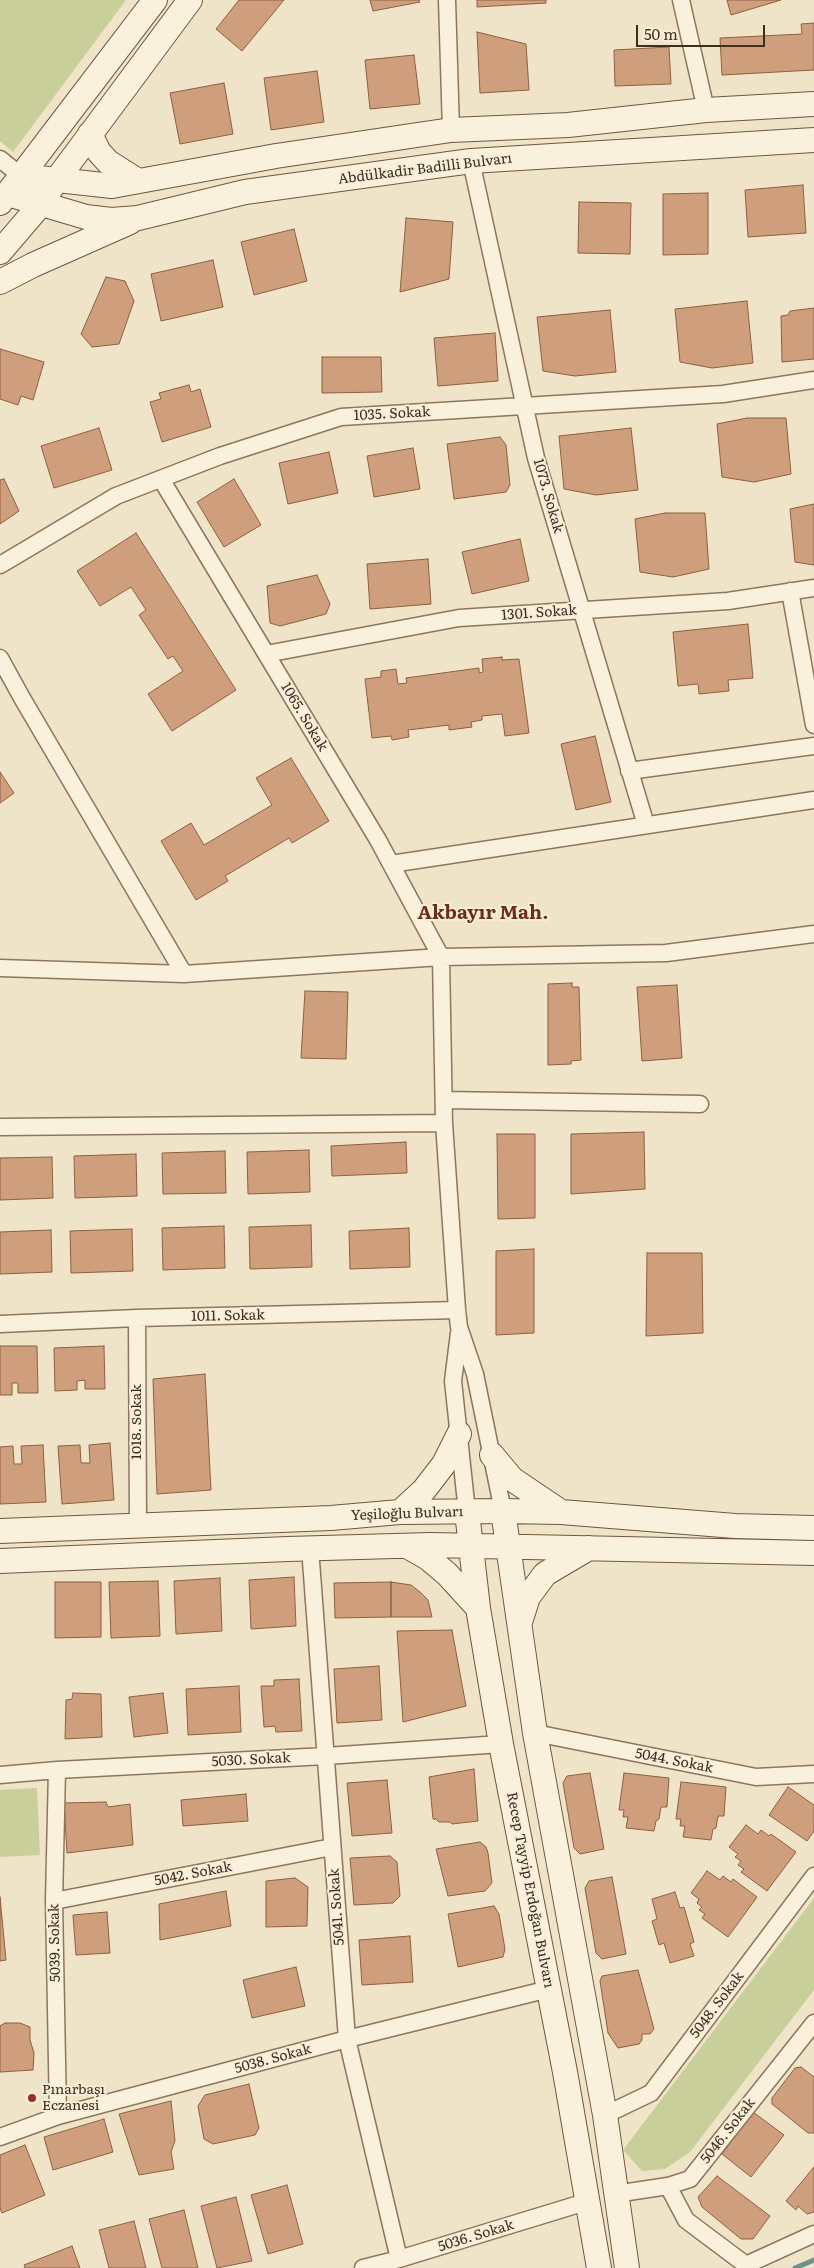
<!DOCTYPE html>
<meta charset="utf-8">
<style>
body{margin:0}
#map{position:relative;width:814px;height:2268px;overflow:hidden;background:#f0e4c8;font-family:Literata,serif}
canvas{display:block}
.scale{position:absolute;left:636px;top:25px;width:129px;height:22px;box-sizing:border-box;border:2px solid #3d2e20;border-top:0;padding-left:6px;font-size:15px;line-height:18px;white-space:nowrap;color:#3d2e20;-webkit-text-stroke:4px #f7eed8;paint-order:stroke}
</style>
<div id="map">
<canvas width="814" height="2268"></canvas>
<div class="scale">50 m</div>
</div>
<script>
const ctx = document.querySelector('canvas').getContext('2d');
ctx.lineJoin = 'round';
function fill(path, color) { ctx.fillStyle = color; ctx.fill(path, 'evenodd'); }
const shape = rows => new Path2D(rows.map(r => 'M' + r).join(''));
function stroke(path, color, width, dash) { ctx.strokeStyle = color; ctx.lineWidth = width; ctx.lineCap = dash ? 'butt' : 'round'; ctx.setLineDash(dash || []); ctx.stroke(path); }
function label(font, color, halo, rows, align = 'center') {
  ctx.font = font + ' Literata,serif'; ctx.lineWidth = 4; ctx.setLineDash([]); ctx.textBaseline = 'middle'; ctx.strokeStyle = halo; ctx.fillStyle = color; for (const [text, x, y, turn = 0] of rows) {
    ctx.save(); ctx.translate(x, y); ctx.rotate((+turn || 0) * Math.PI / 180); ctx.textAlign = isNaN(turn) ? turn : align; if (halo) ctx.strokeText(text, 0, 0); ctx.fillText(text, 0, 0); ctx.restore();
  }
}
fill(shape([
 [0,0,126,0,13,152,0,141],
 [37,1788,40,1855,0,1857,0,1790],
 [814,1898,814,1990,690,2152,665,2169,642,2171,623,2150]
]), '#c9cf9b');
stroke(shape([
 [795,2268,814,2260]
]), '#6f938a', 5);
const building = shape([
 [239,0,284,0,242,51,216,29,239,0],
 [370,0,419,0,420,2,373,11,370,0],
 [477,0,546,0,546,3,477,7,477,0],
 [727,0,781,0,731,15,727,0],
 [814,23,814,70,722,75,720,38,802,34,801,24,814,23],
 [477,32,526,44,529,90,480,93,477,32],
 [669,47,671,84,615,86,614,50,669,47],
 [414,55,420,104,370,109,365,60,414,55],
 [317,71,324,122,271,130,264,78,317,71],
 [224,83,233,134,180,144,170,93,224,83],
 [803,185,806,233,748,237,745,190,803,185],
 [708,193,708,254,663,255,663,194,708,193],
 [579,202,631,203,630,254,578,253,579,202],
 [406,218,453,222,449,279,400,292,406,218],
 [294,229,307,281,254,295,241,242,294,229],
 [213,260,223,307,161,321,151,274,213,260],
 [106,277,125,281,134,301,119,344,92,347,81,334,106,277],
 [747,301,753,363,712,368,680,362,675,309,747,301],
 [814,308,814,359,782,362,781,316,788,315,790,311,814,308],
 [610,310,616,372,575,376,543,371,537,317,610,310],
 [495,333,498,381,438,386,434,338,495,333],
 [0,349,44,362,33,400,21,396,18,405,0,399,0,349],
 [322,357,381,357,382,392,322,393,322,357],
 [189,385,191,392,200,389,211,427,162,442,150,402,161,399,159,393,189,385],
 [747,418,786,418,791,474,754,482,722,477,717,424,747,418],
 [99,428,112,470,54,488,41,446,99,428],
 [631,428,638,490,596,495,564,489,559,436,631,428],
 [500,437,506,445,510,485,506,492,454,499,447,444,500,437],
 [413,448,420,489,374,497,367,456,413,448],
 [329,452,338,493,288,504,279,463,329,452],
 [4,479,19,511,0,524,0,480,4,479],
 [234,479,261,525,224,547,197,502,234,479],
 [814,504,814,565,795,562,790,509,814,504],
 [665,513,705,513,709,569,673,577,640,572,635,519,665,513],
 [136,533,236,690,172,731,148,694,183,671,173,656,168,659,139,615,146,610,131,587,100,606,77,571,136,533],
 [520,539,529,581,472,594,462,552,520,539],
 [428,559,431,604,370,609,367,564,428,559],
 [317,575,330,604,326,614,280,626,270,623,267,586,317,575],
 [748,624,753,678,728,680,729,691,699,694,698,684,678,686,673,632,748,624],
 [502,657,502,660,519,659,529,733,505,736,502,714,482,716,482,720,471,722,472,727,449,730,449,725,408,730,409,737,392,740,391,736,372,738,365,679,381,677,381,671,396,669,398,684,407,683,406,678,479,668,479,673,483,672,482,659,502,657],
 [595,736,611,802,576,810,561,744,595,736],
 [291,758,329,821,292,843,289,838,225,876,228,881,196,900,161,841,191,823,204,845,272,805,256,778,291,758],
 [0,772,14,793,0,803,0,772],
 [572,983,572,987,579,987,581,1060,571,1061,571,1064,548,1065,548,984,572,983],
 [677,985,682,1058,642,1061,637,987,677,985],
 [305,991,348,992,346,1059,301,1058,305,991],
 [644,1132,645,1189,571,1194,571,1134,644,1132],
 [497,1134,535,1134,535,1218,498,1219,497,1134],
 [406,1142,407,1173,332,1176,331,1146,406,1142],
 [309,1150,310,1192,248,1194,247,1152,309,1150],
 [225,1151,226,1193,163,1194,162,1153,225,1151],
 [136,1154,137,1196,75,1198,74,1156,136,1154],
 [52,1157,53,1198,0,1200,0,1158,52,1157],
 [311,1225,312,1267,250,1269,249,1227,311,1225],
 [224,1226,225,1268,163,1270,162,1228,224,1226],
 [409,1228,410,1267,350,1269,349,1231,409,1228],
 [132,1229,133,1271,71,1273,70,1231,132,1229],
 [51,1230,52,1272,0,1274,0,1232,51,1230],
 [534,1249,534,1333,496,1335,496,1251,534,1249],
 [647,1253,702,1253,703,1333,646,1336,647,1253],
 [0,1346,37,1346,38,1393,18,1393,18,1383,12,1383,12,1395,0,1395,0,1346],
 [104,1346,105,1389,85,1389,85,1380,77,1381,77,1390,55,1391,54,1348,104,1346],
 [205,1374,211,1490,157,1494,153,1379,205,1374],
 [110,1443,114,1500,62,1504,58,1446,80,1445,81,1463,90,1463,89,1445,110,1443],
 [43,1445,46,1502,0,1504,0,1447,13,1446,14,1464,22,1464,21,1446,43,1445],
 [294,1577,296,1626,251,1629,249,1580,294,1577],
 [220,1578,222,1631,176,1634,174,1581,220,1578],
 [158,1581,160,1636,111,1638,109,1582,158,1581],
 [55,1582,101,1582,101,1637,55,1638,55,1582],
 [391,1582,391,1617,335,1618,334,1583,391,1582],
 [391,1582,411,1585,420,1592,428,1600,432,1617,391,1617,391,1582],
 [452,1630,466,1706,403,1722,397,1631,452,1630],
 [379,1666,382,1720,337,1723,334,1669,379,1666],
 [299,1679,302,1731,276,1732,275,1726,264,1727,261,1686,274,1686,274,1680,299,1679],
 [239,1686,241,1732,188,1735,186,1689,239,1686],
 [73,1693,101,1694,102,1737,65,1739,66,1700,72,1699,73,1693],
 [163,1693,168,1733,134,1737,129,1697,163,1693],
 [474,1769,478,1821,452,1824,450,1822,439,1822,436,1819,433,1819,429,1777,474,1769],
 [590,1773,604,1849,580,1854,574,1848,563,1783,567,1776,590,1773],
 [624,1773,669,1778,667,1807,661,1807,659,1819,656,1821,654,1831,626,1828,628,1817,623,1817,624,1810,619,1810,624,1773],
 [387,1780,392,1833,352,1836,347,1783,387,1780],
 [681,1782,726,1787,724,1816,718,1816,716,1828,713,1829,711,1840,683,1837,685,1826,680,1826,681,1819,676,1819,681,1782],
 [788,1787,814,1805,814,1831,807,1841,769,1815,788,1787],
 [246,1794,248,1821,183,1826,181,1800,246,1794],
 [106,1802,108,1807,130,1804,133,1845,67,1853,64,1803,106,1802],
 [746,1825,758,1834,761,1830,769,1836,771,1834,796,1852,767,1891,741,1872,744,1869,738,1865,741,1861,735,1857,738,1854,729,1847,746,1825],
 [480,1842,486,1847,488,1853,492,1883,485,1891,448,1896,436,1849,480,1842],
 [390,1856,397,1862,400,1896,393,1903,354,1905,350,1858,390,1856],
 [707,1871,720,1880,723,1876,731,1882,733,1879,757,1897,728,1937,702,1918,705,1914,699,1910,702,1907,697,1903,699,1899,691,1893,707,1871],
 [612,1877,626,1954,602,1959,596,1953,585,1888,589,1881,612,1877],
 [295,1878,308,1887,307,1926,266,1927,266,1881,295,1878],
 [226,1891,231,1926,160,1940,159,1904,226,1891],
 [675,1892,680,1908,684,1907,694,1942,690,1944,694,1956,670,1963,664,1943,659,1945,652,1921,657,1919,652,1899,675,1892],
 [0,1897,6,1960,0,1961,0,1897],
 [494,1906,499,1914,505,1949,503,1957,458,1967,448,1914,494,1906],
 [107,1912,110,1953,76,1955,73,1915,107,1912],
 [410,1936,413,1982,362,1985,359,1940,410,1936],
 [296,1967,305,2006,252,2018,243,1980,296,1967],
 [638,1970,654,2029,650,2034,642,2034,642,2040,639,2044,618,2048,608,2033,600,1981,602,1976,638,1970],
 [5,2023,20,2023,30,2027,30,2040,34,2053,33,2070,0,2072,0,2026,5,2023],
 [801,2067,814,2077,814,2133,808,2133,772,2104,772,2098,795,2068,801,2067],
 [249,2084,259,2128,255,2135,213,2144,204,2139,198,2106,205,2095,249,2084],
 [171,2101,175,2141,171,2152,174,2169,139,2175,119,2114,171,2101],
 [753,2112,784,2135,751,2177,722,2154,753,2112],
 [104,2119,113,2152,53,2170,44,2137,104,2119],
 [25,2145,45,2195,2,2213,0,2208,0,2155,25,2145],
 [814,2167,814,2212,807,2214,798,2206,796,2210,786,2201,814,2167],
 [717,2176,770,2216,753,2239,741,2239,702,2207,698,2197,717,2176],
 [287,2185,303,2244,268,2254,251,2195,287,2185],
 [236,2197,252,2261,217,2268,201,2206,236,2197],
 [184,2210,198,2268,162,2268,149,2219,184,2210],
 [134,2221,146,2268,109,2268,99,2230,134,2221],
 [72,2246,80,2268,25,2268,24,2265,72,2246]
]);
fill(building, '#cf9f7d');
stroke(building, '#8d5f41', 1);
const street = shape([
 [447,0,451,130],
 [681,0,706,110],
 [0,159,21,176],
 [471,161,536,458,646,825],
 [161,479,378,840,441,957,444,1123,457,1310,459,1327,475,1374,503,1511],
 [0,565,116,496,220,456,341,417,723,394,814,380],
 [790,591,814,725],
 [266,654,459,618,728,601,814,588],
 [0,658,22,698,184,974],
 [629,771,814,746],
 [391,864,814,800],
 [0,968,184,974,441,957,666,953,814,934],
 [444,1100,700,1104],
 [0,1127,444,1123],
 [137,1318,138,1526],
 [0,1324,137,1318,457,1310],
 [459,1333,453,1381,467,1512],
 [310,1548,347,2039,399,2259],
 [535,1733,756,1777,814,1774],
 [57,1770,54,1901,58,2116],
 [0,1775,57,1770,326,1756,501,1744],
 [54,1901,332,1847],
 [605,2115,651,2093,814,1876],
 [0,2137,58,2116,347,2039,549,1989],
 [668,2186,686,2220,746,2265,814,2234],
 [615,2194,668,2186,690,2179,814,2023],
 [363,2268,399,2259,589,2201]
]);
const secondary = shape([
 [90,134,99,152,108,162,138,181],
 [21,176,155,0],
 [8,194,86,217,111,220,138,218,245,192,471,161,814,140],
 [0,203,21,176,112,186,276,156,451,130,568,125,706,110,814,104],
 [0,252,41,204,55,182,190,0],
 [0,282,33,265,130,222],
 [492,1455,512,1479,561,1512],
 [503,1511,535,1733,605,2115,627,2268],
 [400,1512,424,1490,444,1464,459,1434],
 [467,1512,478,1608,501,1744,565,2072,599,2268],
 [0,1531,331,1518,400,1512,503,1511,561,1512,735,1526,814,1528],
 [407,1546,428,1558,447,1574,478,1608],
 [0,1561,288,1549,431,1545,814,1553],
 [520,1622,528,1597,545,1574,589,1548]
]);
stroke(street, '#8d765c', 19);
stroke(secondary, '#6f573f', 26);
stroke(street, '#faf1dc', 16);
stroke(secondary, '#faf1dc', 24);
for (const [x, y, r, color] of [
 [32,2098,5,"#9e2a2b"]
]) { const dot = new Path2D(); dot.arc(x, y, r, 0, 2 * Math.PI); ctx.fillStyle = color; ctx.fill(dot); stroke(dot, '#f7eed8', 2); }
label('14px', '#3d2e20', '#f7eed8', [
 ["Abdülkadir Badilli Bulvarı",425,169,-7],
 ["1035. Sokak",392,414,-3],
 ["1073. Sokak",548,496,74],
 ["1301. Sokak",539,613,-4],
 ["1065. Sokak",304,717,59],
 ["1011. Sokak",228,1316,-1],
 ["1018. Sokak",137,1422,-90],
 ["Yeşiloğlu Bulvarı",407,1514,-2],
 ["5030. Sokak",251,1760,-3],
 ["5044. Sokak",674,1761,11],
 ["5042. Sokak",193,1874,-11],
 ["Recep Tayyip Erdoğan Bulvarı",530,1890,79],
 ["5041. Sokak",337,1907,-94],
 ["5039. Sokak",55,1943,-91],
 ["5048. Sokak",717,2005,-53],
 ["5038. Sokak",273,2059,-15],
 ["5046. Sokak",728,2131,-52],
 ["5036. Sokak",476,2236,-17]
]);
label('14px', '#3d2e20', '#f7eed8', [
 ["Pınarbaşı",42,2090],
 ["Eczanesi",42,2106]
], 'left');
label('bold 19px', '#6b2e1e', '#f7eed8', [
 ["Akbayır Mah.",483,913]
]);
</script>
